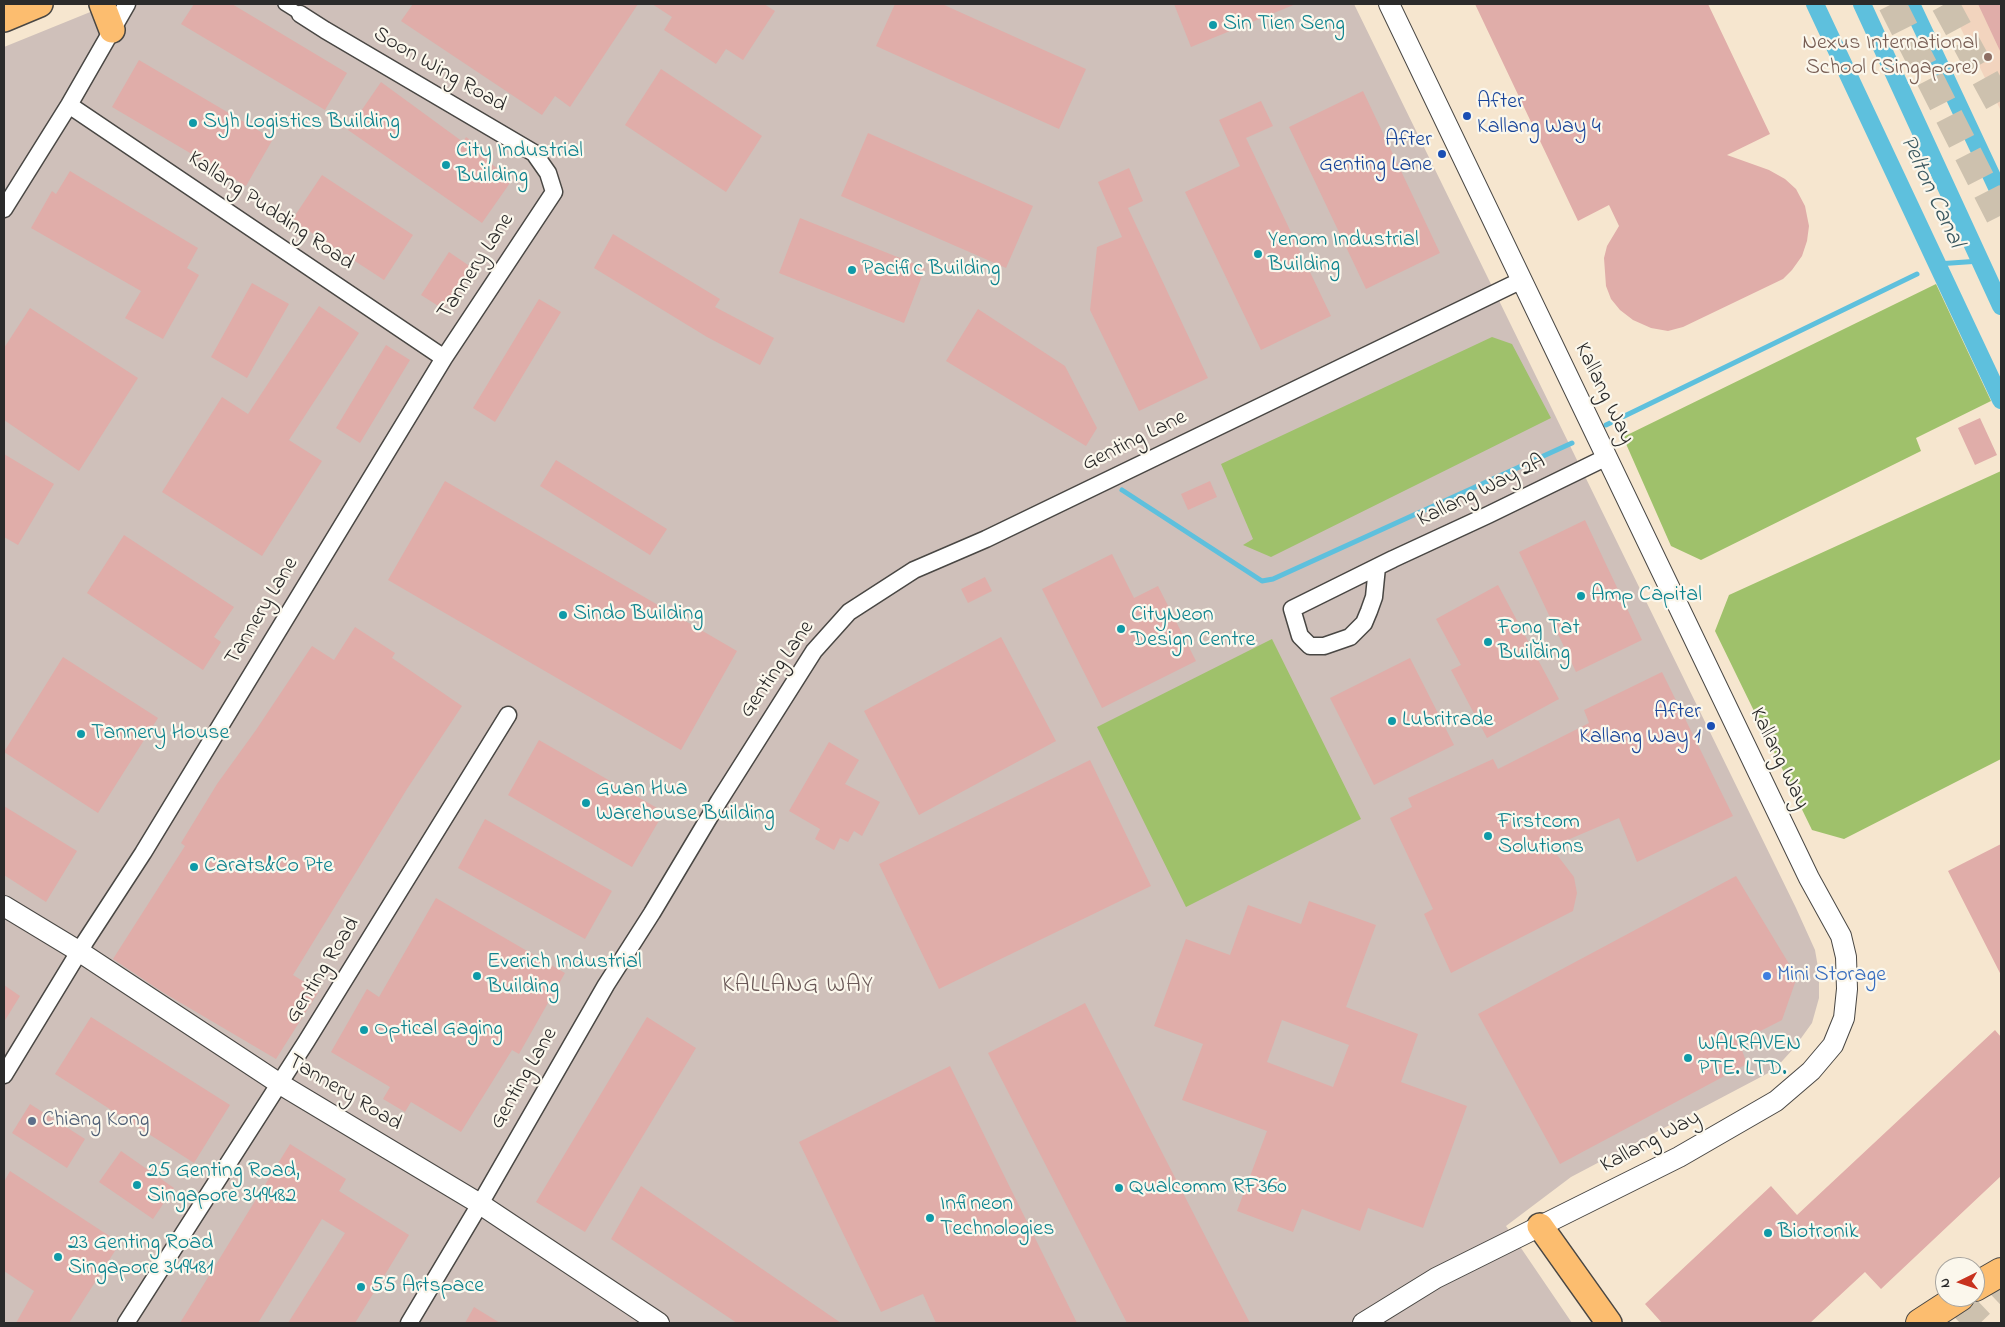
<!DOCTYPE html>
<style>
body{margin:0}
#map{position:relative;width:2005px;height:1327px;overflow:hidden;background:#f6e6cf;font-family:"Indie Flower",sans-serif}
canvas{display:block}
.frame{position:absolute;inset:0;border:5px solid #2b2b2b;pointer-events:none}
.north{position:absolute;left:1935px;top:1257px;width:50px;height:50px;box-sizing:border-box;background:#fbf7ec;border:1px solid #a8a59f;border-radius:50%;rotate:266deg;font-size:14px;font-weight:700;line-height:20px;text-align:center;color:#2b2b2b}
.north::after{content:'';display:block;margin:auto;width:18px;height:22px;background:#c8321e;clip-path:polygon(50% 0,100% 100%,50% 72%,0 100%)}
</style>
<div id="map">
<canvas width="2005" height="1327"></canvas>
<div class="frame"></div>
<div class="north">N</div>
</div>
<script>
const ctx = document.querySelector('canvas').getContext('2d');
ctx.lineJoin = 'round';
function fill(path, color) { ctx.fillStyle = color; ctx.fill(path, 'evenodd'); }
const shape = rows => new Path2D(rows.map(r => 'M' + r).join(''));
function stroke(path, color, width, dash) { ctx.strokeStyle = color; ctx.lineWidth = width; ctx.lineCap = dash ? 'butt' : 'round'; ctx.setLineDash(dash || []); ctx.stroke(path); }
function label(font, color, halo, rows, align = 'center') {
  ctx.font = font + ' "Indie Flower",sans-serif'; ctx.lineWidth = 4.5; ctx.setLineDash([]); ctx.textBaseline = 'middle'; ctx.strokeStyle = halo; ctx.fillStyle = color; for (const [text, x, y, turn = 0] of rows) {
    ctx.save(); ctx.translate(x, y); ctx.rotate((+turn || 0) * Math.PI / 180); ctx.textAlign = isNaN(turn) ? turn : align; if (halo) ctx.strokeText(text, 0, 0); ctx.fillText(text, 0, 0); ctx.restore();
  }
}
fill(shape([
 [1949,4,2001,4,2001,111]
]), '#f2d4be');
fill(shape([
 [110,4,1354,4,1796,908,1815,950,1819,973,1819,998,1812,1023,1794,1048,1774,1070,1571,1177,1506,1226,1572,1323,4,1323,4,47]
]), '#cfc0ba');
fill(shape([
 [1936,284,1991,401,1916,438,1921,451,1701,560,1671,546,1623,437],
 [1492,337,1512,344,1551,418,1271,557,1243,545,1253,539,1221,464],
 [2001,471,2001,759,1844,839,1812,830,1715,631,1729,595],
 [1272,639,1361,819,1186,907,1097,727]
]), '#9fc16b');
stroke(shape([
 [1937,264,1980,261],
 [1606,425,1917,274],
 [1122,490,1262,581,1273,579,1572,443]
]), '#5ec0dd', 5);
stroke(shape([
 [1815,4,2001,400],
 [1862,4,2001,306],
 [1911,4,2001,196]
]), '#5ec0dd', 18);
fill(shape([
 [194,4,232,4,347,73,325,110,181,24],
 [413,4,638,4,570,107,555,96,542,115,401,21],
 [652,4,764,4,775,11,743,60,726,49,716,64,664,30,672,17],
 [895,4,942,4,1086,69,1059,129,876,46],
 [1174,4,1296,4,1191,47],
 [1475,4,1708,4,1770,134,1727,155,1769,170,1785,179,1796,189,1805,206,1809,226,1807,241,1802,256,1792,270,1783,279,1683,327,1668,331,1651,328,1633,320,1620,310,1611,299,1606,286,1604,258,1607,246,1619,226,1609,205,1578,221],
 [1978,4,2001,4,2001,53],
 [139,60,273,139,246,186,112,107],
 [661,69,762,136,726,192,625,125],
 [381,82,463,142,466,137,479,146,475,151,512,180,482,223,348,130],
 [1363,91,1440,253,1366,289,1289,127],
 [1261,101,1273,126,1246,138,1331,316,1261,350,1185,192,1240,166,1219,120],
 [868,133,1033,206,1006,268,841,196],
 [1129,168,1143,201,1128,208,1208,378,1139,411,1090,310,1097,247,1122,237,1098,182],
 [70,171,198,248,187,268,199,275,163,339,125,318,141,291,31,228,52,191,56,194],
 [322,175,413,235,384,280,292,220],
 [800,218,925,268,904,323,779,273],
 [613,234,720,299,715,307,774,338,760,365,707,337,594,268],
 [449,252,471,267,443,309,421,295],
 [252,283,289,304,247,378,211,357],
 [539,299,561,312,495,422,473,408],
 [319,306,359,333,289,440,322,461,262,556,162,492,222,397,248,414],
 [30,308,138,378,79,471,4,420,4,348],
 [978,309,1065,366,1097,428,1086,446,946,361],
 [386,345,410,360,360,443,336,428],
 [1980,418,1997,455,1975,465,1958,428],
 [4,454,54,484,18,545,4,537],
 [556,460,667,529,650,555,540,486],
 [445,481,737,651,681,750,388,580],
 [1210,481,1217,497,1188,510,1181,494],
 [1585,520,1642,640,1576,672,1519,552],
 [124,535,234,607,214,637,221,642,203,670,87,593],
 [1112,554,1134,598,1158,586,1196,661,1102,708,1042,589],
 [985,577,992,591,968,603,961,589],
 [1498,585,1559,699,1487,738,1451,670,1461,665,1436,619],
 [355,627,395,653,392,658,462,706,407,789,293,975,319,991,276,1059,164,993,113,959,185,846,181,843,217,784,256,730,312,646,334,660],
 [1001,637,1056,741,919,815,864,711],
 [63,657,158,718,98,813,4,752],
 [1410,658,1454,745,1374,785,1330,698],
 [1662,672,1733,816,1637,862,1619,818,1551,847,1574,877,1577,893,1573,911,1451,973,1424,914,1433,909,1390,818,1412,807,1408,798,1493,759,1498,769,1589,723,1584,710],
 [539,740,664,812,632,867,508,795],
 [829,742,859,760,845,784,880,802,862,836,854,831,848,842,840,838,834,850,815,839,820,829,789,811],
 [1090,760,1151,886,939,989,879,864],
 [4,806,77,851,46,902,4,875],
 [485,819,612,891,585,939,458,868],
 [2001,844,2001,975,1948,871],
 [1736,876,1797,977,1782,1020,1739,1042,1747,1064,1560,1164,1478,1014],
 [436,898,565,973,519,1054,512,1050,461,1132,411,1102,405,1112,383,1099,390,1087,331,1052,367,989,379,997],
 [1309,901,1376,925,1346,1007,1418,1034,1401,1082,1467,1106,1423,1228,1368,1208,1360,1231,1302,1209,1293,1232,1237,1211,1267,1131,1182,1100,1203,1044,1154,1026,1186,939,1230,955,1248,905,1301,924],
 [1282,1020,1349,1045,1333,1087,1267,1062],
 [4,985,20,996,4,1022],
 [1085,1003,1250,1323,1127,1323,988,1053],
 [91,1017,230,1105,194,1163,55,1074],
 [647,1017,696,1048,585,1232,536,1202],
 [1995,1030,2001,1037,2001,1176,1881,1289,1865,1272,1810,1323,1662,1323,1645,1304,1771,1186,1797,1215],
 [950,1066,1077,1323,936,1323,923,1294,881,1312,799,1142],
 [30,1104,85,1139,67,1168,12,1133],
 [290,1144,346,1179,339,1191,409,1235,386,1273,355,1323,288,1323,345,1233,322,1219,258,1323,180,1323],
 [121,1151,174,1188,153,1219,99,1182],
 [10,1171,120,1243,69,1323,16,1323,34,1291,4,1271,4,1182],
 [641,1186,841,1323,737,1323,611,1239],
 [474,1307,500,1323,465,1323]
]), '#e0ada9');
stroke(shape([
 [1892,4,2001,219],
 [1945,4,2001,107],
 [1960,1323,2001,1284]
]), '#cdc1ae', 28, [28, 14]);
const pedestrian = shape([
 [284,4,300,14]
]);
const minor = shape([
 [69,105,444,358],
 [4,209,69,105,127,4],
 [1377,567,1374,597,1369,611,1364,623,1350,637,1324,646,1310,646,1300,636,1292,609,1393,559,1488,515,1607,457],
 [4,1075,85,942,143,853,444,358,554,192,548,173,534,153,325,30,300,14],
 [126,1323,306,1042,508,715],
 [409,1323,480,1204,606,985,652,913,719,801,814,651,849,612,914,570,986,539,1522,280]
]);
const tertiary = shape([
 [4,906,80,952,280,1084,480,1204,659,1323],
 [1363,1323,1436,1278,1679,1157,1776,1101,1811,1071,1833,1045,1844,1018,1847,989,1846,957,1841,936,1809,878,1389,4]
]);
const primary = shape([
 [102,4,112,30],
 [4,19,40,4],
 [1540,1226,1609,1323]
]);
const motorway = shape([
 [1975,1287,2001,1272],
 [1920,1323,1960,1297]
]);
stroke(pedestrian, '#494744', 14);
stroke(minor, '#494744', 19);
stroke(tertiary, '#494744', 22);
stroke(primary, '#494744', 28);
stroke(motorway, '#494744', 30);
stroke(pedestrian, '#fff', 11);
stroke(minor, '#fff', 16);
stroke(tertiary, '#fff', 20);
stroke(primary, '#fcbd6f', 25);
stroke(motorway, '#fcbd6f', 28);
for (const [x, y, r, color] of [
 [1213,25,5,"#0f9aa8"],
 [1988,57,5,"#8d6e63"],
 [1467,116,5,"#1a4fb4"],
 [193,123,5,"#0f9aa8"],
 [1442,154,5,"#1a4fb4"],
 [446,165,5,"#0f9aa8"],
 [1258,254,5,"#0f9aa8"],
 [852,270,5,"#0f9aa8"],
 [1581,596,5,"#0f9aa8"],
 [563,615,5,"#0f9aa8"],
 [1121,629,5,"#0f9aa8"],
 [1488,642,5,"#0f9aa8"],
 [1392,721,5,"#0f9aa8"],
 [1711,726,5,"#1a4fb4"],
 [81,734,5,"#0f9aa8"],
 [586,803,5,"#0f9aa8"],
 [1488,836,5,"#0f9aa8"],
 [194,867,5,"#0f9aa8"],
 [477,976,5,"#0f9aa8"],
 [1767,976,5,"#3f7fe0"],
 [364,1030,5,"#0f9aa8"],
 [1688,1058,5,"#0f9aa8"],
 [32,1121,5,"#5c6f8a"],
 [137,1185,5,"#0f9aa8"],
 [1119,1188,5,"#0f9aa8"],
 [930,1218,5,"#0f9aa8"],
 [1768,1233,5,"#0f9aa8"],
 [58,1257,5,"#0f9aa8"],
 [361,1287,5,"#0f9aa8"]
]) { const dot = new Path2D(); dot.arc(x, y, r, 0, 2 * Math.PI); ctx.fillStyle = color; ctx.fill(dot); stroke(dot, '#fbf7ec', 2); }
label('22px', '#0d838f', '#fbf7ec', [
 ["Sin Tien Seng",1223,25],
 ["Syh Logistics Building",203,123],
 ["City Industrial",456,152],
 ["Building",456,177],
 ["Yenom Industrial",1268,241],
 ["Building",1268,266],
 ["Pacific Building",862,270],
 ["Amp Capital",1591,596],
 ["Sindo Building",573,615],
 ["CityNeon",1131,616],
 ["Design Centre",1131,641],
 ["Fong Tat",1498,629],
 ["Building",1498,654],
 ["Lubritrade",1402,721],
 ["Tannery House",91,734],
 ["Guan Hua",596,790],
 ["Warehouse Building",596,815],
 ["Firstcom",1498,823],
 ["Solutions",1498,848],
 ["Carats&Co Pte",204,867],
 ["Everich Industrial",487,963],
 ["Building",487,988],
 ["Optical Gaging",374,1030],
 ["WALRAVEN",1698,1045],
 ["PTE. LTD.",1698,1070],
 ["25 Genting Road,",147,1172],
 ["Singapore 349482",147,1197],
 ["Qualcomm RF360",1129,1188],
 ["Infineon",940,1205],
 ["Technologies",940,1230],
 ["Biotronik",1778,1233],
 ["23 Genting Road",68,1244],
 ["Singapore 349481",68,1269],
 ["55 Artspace",371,1287]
], 'left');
label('22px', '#785e54', '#fbf7ec', [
 ["Nexus International",1978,44],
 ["School (Singapore)",1978,69]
], 'right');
label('22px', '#2b2b2b', '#fbf7ec', [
 ["Soon Wing Road",439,71,30],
 ["Kallang Pudding Road",270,212,34],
 ["Tannery Lane",477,267,-57],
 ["Kallang Way",1603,394,64],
 ["Genting Lane",1135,442,-26],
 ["Kallang Way 2A",1482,492,-26],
 ["Tannery Lane",263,612,-59],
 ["Genting Lane",778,670,-55],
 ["Kallang Way",1778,759,64],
 ["Genting Road",324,971,-58],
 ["Genting Lane",525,1079,-60],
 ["Tannery Road",344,1094,31],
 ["Kallang Way",1651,1143,-28]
]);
label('22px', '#164399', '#fbf7ec', [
 ["After",1477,103,"left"],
 ["Kallang Way 4",1477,128,"left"],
 ["After",1432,141],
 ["Genting Lane",1432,166],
 ["After",1701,713],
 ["Kallang Way 1",1701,738]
], 'right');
label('22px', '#366cbe', '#fbf7ec', [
 ["Mini Storage",1777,976]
], 'left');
label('22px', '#4e5e75', '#fbf7ec', [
 ["Chiang Kong",42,1121]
], 'left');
label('italic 24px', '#3a5860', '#fbf7ec', [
 ["Pelton Canal",1930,192,65]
]);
ctx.letterSpacing = '1px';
label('24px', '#6a5857', '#fbf7ec', [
 ["KALLANG WAY",798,987]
]);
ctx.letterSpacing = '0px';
</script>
